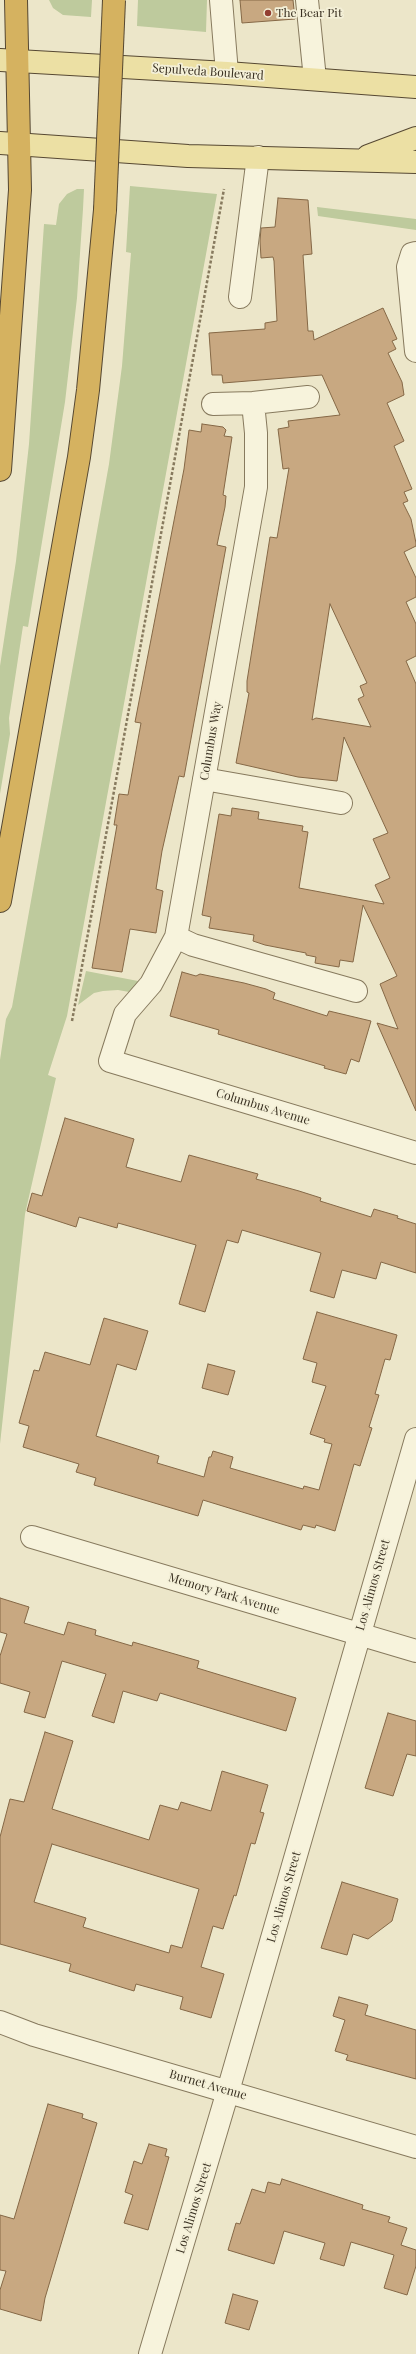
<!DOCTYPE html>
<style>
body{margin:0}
canvas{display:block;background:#ece6c9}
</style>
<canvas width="416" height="2354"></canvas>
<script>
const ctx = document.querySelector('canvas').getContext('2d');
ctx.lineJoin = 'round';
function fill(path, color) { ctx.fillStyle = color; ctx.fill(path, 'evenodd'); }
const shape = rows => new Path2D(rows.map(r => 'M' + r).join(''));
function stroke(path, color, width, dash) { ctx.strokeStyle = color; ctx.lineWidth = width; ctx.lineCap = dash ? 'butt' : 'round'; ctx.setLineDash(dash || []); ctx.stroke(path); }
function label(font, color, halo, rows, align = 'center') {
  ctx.font = font + ' "Playfair Display",serif'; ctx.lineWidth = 3.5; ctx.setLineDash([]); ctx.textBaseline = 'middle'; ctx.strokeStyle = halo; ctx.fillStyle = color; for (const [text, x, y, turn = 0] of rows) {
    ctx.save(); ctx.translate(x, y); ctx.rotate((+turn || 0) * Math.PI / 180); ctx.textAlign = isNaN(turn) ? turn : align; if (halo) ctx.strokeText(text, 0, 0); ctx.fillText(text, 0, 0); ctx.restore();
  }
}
fill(shape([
 [49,0,92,0,91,17,63,15,53,8],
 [138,0,207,0,206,32,137,26],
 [130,186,217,194,67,1016,48,1075,56,1078,25,1214,0,1444,0,1060,6,1019,12,1007,109,464,122,366,131,253,126,252],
 [77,189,84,189,83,209,77,298,65,402,28,627,23,626,9,718,10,734,0,794,0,666,16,561,29,444,44,224,56,225,59,204,67,194],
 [317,207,416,219,416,230,318,216],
 [86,971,138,981,135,993,118,990,103,991,94,993,78,1005]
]), '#beca9d');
const building = shape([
 [240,0,293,0,295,19,242,23,240,0],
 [278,198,308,200,312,254,303,255,308,331,313,331,314,340,383,308,397,339,392,341,396,349,388,353,402,382,404,395,387,403,404,441,394,446,412,489,404,492,408,501,403,503,411,519,416,543,416,546,404,552,416,578,416,597,406,602,416,624,416,656,406,661,416,684,416,1111,377,1023,398,1029,380,984,397,976,363,905,353,962,340,960,339,967,315,963,316,957,306,955,306,953,265,945,253,941,254,935,209,928,211,917,202,915,219,814,231,816,232,808,259,812,258,819,303,826,302,831,308,832,299,888,384,904,375,885,390,878,373,839,388,833,344,737,337,781,298,777,236,763,249,693,247,692,247,681,270,537,277,538,289,468,283,469,278,429,289,427,288,421,340,415,322,375,223,383,222,375,212,375,209,333,265,329,265,323,277,321,274,261,273,257,261,258,260,241,261,228,275,227,278,198],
 [330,604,367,683,360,686,364,696,358,699,371,727,316,718,312,720,330,604],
 [202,424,223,427,226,430,224,436,232,437,223,495,226,496,225,507,217,545,226,547,184,777,179,776,162,851,156,889,163,891,156,933,130,929,122,972,92,968,117,825,114,825,119,794,128,795,141,723,135,722,184,469,189,430,201,432,202,424],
 [182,972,196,976,200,974,244,983,266,989,275,993,273,999,327,1016,329,1011,371,1021,359,1062,351,1059,346,1074,324,1068,325,1066,218,1034,219,1030,170,1016,182,972],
 [65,1118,134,1139,126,1167,181,1182,189,1155,258,1174,256,1179,299,1191,321,1198,320,1201,371,1217,374,1209,398,1216,397,1218,416,1224,416,1273,381,1262,376,1279,342,1270,334,1298,310,1291,321,1253,242,1230,238,1243,227,1240,205,1312,179,1304,196,1245,118,1223,117,1228,79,1217,76,1227,27,1211,32,1193,42,1196,65,1118],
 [317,1312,397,1335,390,1360,385,1359,375,1394,379,1395,369,1427,372,1428,360,1466,354,1464,335,1531,316,1525,315,1528,303,1525,301,1530,203,1500,198,1516,94,1485,96,1478,76,1472,79,1464,23,1447,29,1426,19,1423,34,1370,39,1371,45,1352,90,1365,104,1318,148,1331,136,1370,117,1364,96,1436,159,1456,157,1463,204,1477,209,1457,211,1457,213,1451,233,1457,230,1468,303,1489,304,1486,319,1490,332,1444,324,1442,325,1439,310,1434,326,1386,312,1382,317,1363,303,1359,317,1312],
 [208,1364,235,1371,228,1395,202,1388,208,1364],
 [0,1598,29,1607,24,1623,64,1635,68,1622,96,1630,95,1635,132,1646,133,1642,199,1661,197,1668,296,1698,286,1731,160,1693,157,1701,123,1691,114,1723,92,1716,106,1674,62,1661,45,1718,24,1712,30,1692,0,1683,0,1656,7,1634,0,1632,0,1598],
 [388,1713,416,1721,416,1756,407,1754,393,1796,365,1788,388,1713],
 [45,1732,73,1741,52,1809,149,1840,160,1805,178,1810,181,1802,211,1811,222,1771,268,1785,260,1812,264,1813,255,1844,251,1843,236,1896,234,1895,223,1929,213,1926,201,1967,224,1974,211,2018,180,2009,183,1997,136,1984,134,1991,69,1971,71,1964,0,1944,0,1837,10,1799,24,1802,45,1732],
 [52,1844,199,1889,182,1948,171,1945,169,1953,83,1927,86,1918,34,1902,52,1844],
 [342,1882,398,1899,392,1921,368,1939,353,1934,347,1955,321,1948,342,1882],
 [339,1997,368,2005,365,2015,416,2030,416,2079,346,2060,348,2055,335,2051,345,2020,333,2016,339,1997],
 [48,2104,83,2114,82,2118,97,2123,45,2298,41,2321,0,2309,0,2290,6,2271,0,2270,0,2215,14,2219,48,2104],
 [149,2144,167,2149,165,2156,169,2157,148,2230,124,2223,133,2195,125,2192,134,2161,142,2164,149,2144],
 [282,2179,363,2205,362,2209,390,2217,388,2222,407,2228,401,2245,416,2250,416,2266,407,2295,384,2288,394,2255,351,2242,344,2266,320,2259,325,2243,284,2231,274,2264,228,2250,236,2223,240,2224,252,2189,265,2193,268,2182,280,2185,282,2179],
 [233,2294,258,2301,249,2330,225,2323,233,2294]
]);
fill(building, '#c8a881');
stroke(building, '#856846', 1);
const minor = shape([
 [221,0,227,73],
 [307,0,315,79],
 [416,253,412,254,408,267,416,351],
 [240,297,258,157],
 [253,403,256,433,256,487,176,937,151,984,125,1014,110,1061,416,1153],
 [213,404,253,403,308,397],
 [204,779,341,803],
 [176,937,193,945,356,991],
 [32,1537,416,1651],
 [0,2022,34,2035,416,2147],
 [150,2354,228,2091,416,1439]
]);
const major = shape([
 [0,60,227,73,416,87],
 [0,143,188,156,416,162],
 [368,156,416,138]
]);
const highway = shape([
 [0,470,20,190,16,0],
 [0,901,79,457,88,390,105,210]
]);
stroke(minor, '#877a5e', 24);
stroke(major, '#564832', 24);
stroke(highway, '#564832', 24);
stroke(shape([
 [72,1021,224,189]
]), '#877a5e', 2.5, [3, 2]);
stroke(minor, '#f7f3dc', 22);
stroke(major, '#ece0a4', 22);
stroke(highway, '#d5b260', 22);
const highwayBridge = shape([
 [105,210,114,0]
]);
stroke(highwayBridge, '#564832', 24, []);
stroke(highwayBridge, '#d5b260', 22);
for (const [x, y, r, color] of [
 [268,13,4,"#933f32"]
]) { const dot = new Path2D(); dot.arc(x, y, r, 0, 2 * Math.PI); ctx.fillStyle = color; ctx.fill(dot); stroke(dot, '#f4f0d8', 1.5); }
label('12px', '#393021', '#f4f0d8', [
 ["The Bear Pit",276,13]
], 'left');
label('12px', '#393021', '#f4f0d8', [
 ["Sepulveda Boulevard",208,72,4],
 ["Columbus Way",211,741,-80],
 ["Columbus Avenue",263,1107,17],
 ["Los Alimos Street",373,1585,-74],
 ["Memory Park Avenue",224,1594,17],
 ["Los Alimos Street",284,1897,-74],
 ["Burnet Avenue",208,2085,16],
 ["Los Alimos Street",194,2208,-73]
]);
</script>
